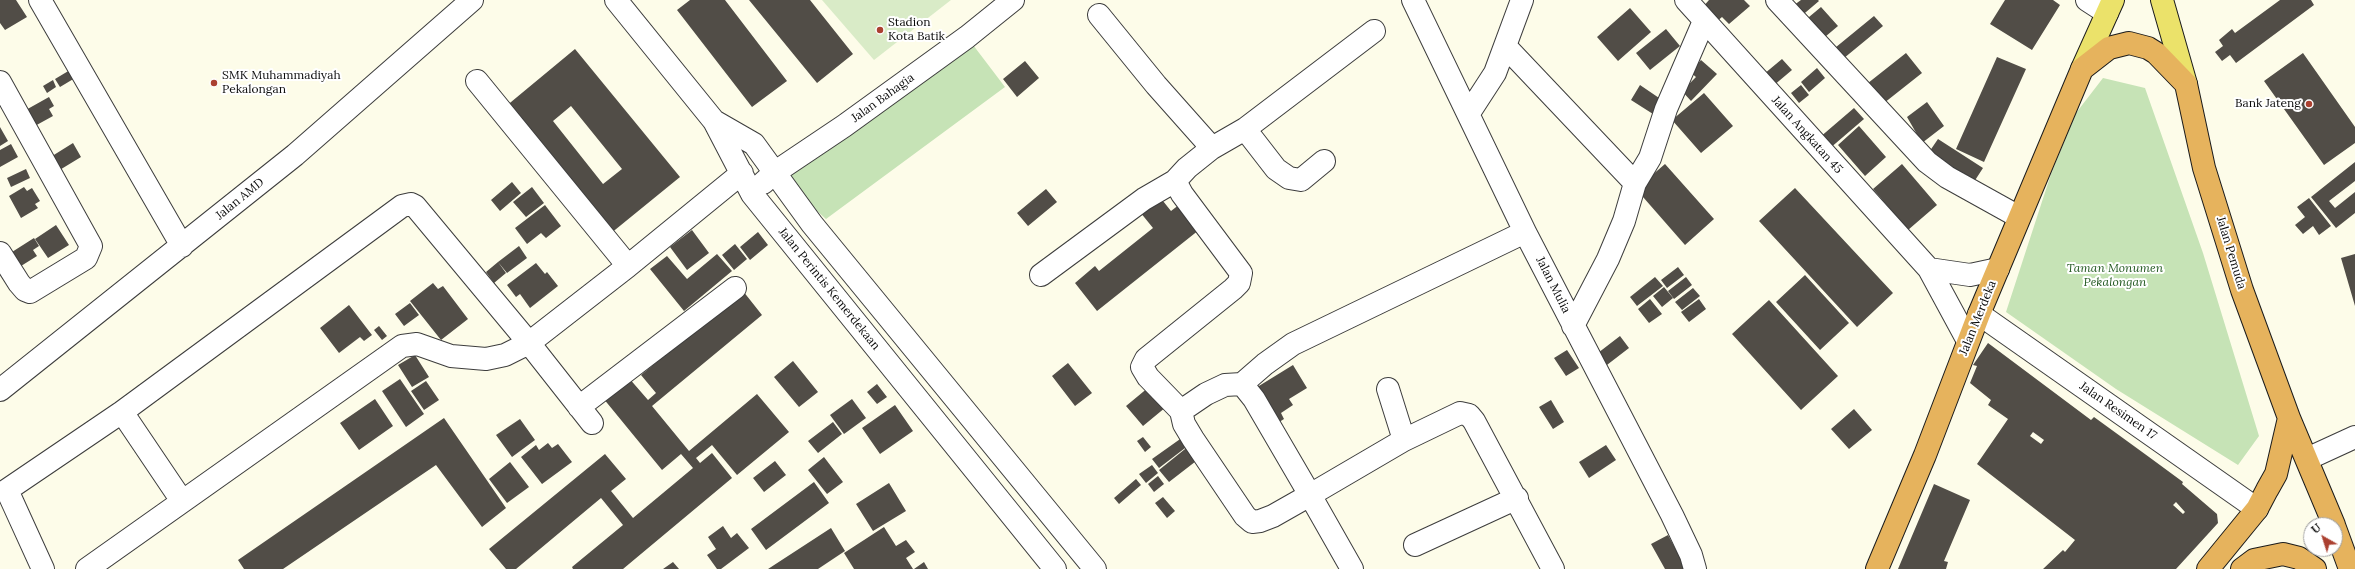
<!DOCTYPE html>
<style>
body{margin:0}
#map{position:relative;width:2355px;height:569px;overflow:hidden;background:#fdfce9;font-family:Lora,serif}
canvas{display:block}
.north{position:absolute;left:2303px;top:517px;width:40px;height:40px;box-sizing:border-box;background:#fff;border:1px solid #9d9d9d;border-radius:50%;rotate:321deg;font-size:11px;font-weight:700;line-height:16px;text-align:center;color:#0a0a0a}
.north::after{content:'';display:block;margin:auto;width:14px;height:18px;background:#ab4030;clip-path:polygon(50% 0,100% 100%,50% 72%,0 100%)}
</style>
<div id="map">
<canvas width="2355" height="569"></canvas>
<div class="north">U</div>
</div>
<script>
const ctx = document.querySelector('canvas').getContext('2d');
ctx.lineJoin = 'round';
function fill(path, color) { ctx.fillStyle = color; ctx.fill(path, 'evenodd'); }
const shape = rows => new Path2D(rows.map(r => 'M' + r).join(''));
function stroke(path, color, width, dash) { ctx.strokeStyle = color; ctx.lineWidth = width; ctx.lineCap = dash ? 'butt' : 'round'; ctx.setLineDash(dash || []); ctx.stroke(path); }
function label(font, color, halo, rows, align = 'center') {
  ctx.font = font + ' Lora,serif'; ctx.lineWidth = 4; ctx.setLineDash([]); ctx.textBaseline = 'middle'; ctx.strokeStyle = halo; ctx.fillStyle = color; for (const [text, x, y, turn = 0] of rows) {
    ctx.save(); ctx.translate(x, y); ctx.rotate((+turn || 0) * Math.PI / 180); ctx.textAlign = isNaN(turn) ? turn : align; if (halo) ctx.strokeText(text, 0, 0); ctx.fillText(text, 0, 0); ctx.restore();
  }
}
fill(shape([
 [967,37,1005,87,826,219,774,173],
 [2103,78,2145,88,2203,253,2259,436,2238,465,2116,389,2006,312,2051,174,2076,113]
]), '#c6e3b6');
fill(shape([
 [822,0,951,0,874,60]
]), '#d9ebc7');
fill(shape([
 [0,0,16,0,27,17,5,30,0,23],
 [690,0,725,0,787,81,752,107,677,10],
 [749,0,810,0,853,54,817,83],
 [1709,0,1744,0,1750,6,1729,24,1722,17,1715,23,1702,8],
 [1801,0,1818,0,1819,1,1799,18,1790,8],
 [2005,0,2053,0,2060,5,2032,50,1990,24],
 [2280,0,2311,0,2314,5,2236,63,2230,55,2222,61,2215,52,2223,46,2219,40,2232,29,2235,33],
 [1821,7,1838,26,1819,42,1803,22],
 [1630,8,1651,32,1618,61,1597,37],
 [1874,16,1883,26,1838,63,1830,52],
 [1666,29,1680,46,1650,70,1636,53],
 [575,49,680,177,610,234,505,107],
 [571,106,622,169,603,184,553,121],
 [1906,53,1922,73,1879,107,1863,87],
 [2303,53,2355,127,2355,143,2324,165,2264,81],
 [1997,57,2026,69,1984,162,1956,149],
 [1782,59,1792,70,1773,86,1764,74],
 [1701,60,1717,74,1691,101,1682,91,1696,77,1690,72],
 [1025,61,1039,78,1017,97,1003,79],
 [1817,68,1825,78,1809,92,1801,82],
 [70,70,75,78,60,87,55,79],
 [53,80,56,87,47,93,43,86],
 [1640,85,1662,100,1653,114,1631,100],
 [1801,85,1809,95,1799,103,1791,93],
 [1704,93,1733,126,1701,153,1672,120],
 [49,97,54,106,49,109,53,116,33,127,24,111],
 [1927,102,1944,126,1922,143,1907,117],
 [1854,108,1864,119,1829,149,1819,138],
 [1859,126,1886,157,1865,176,1838,145],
 [0,127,8,141,0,146],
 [1938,139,1983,168,1970,188,1925,158],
 [73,143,81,157,58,171,49,158],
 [11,144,18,157,0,167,0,150],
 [2355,162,2355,181,2329,201,2335,208,2355,192,2355,213,2336,228,2311,197],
 [1665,164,1714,219,1685,245,1636,189],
 [1902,164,1937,205,1908,230,1873,189],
 [26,169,30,178,11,187,7,178],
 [512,182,521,193,500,211,491,200],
 [24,187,27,191,32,188,40,201,35,204,38,208,21,218,9,196],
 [532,187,544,203,526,217,513,202],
 [1795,188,1893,293,1857,327,1759,221],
 [1046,189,1057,202,1028,226,1017,213],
 [1159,196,1171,211,1184,201,1204,226,1097,311,1075,283,1095,266,1099,271,1153,228,1140,212],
 [2309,198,2331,226,2319,235,2313,226,2303,234,2295,225,2305,217,2297,207],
 [545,205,561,226,546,238,541,233,527,244,515,228],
 [56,225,69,245,48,258,35,239],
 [692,230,709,253,687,270,670,247],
 [758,232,768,245,750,260,740,247],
 [34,238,39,246,33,250,37,256,21,266,12,252],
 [735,244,747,259,734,270,722,255],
 [519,246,527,258,507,273,498,262],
 [717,254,732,271,684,311,650,269,667,256,687,279],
 [2355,254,2355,306,2341,258],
 [498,262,506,273,494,283,486,272],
 [536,263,545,274,547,272,558,286,530,308,520,294,516,297,507,285],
 [1678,267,1684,275,1667,288,1661,280],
 [1805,275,1849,323,1820,350,1776,302],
 [1655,277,1663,286,1637,306,1630,297],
 [1686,277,1692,285,1674,299,1668,291],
 [433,283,438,289,443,286,468,319,441,340,410,301],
 [1664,287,1673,298,1662,307,1653,296],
 [1693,288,1700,296,1682,310,1675,302],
 [743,291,762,315,652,406,689,451,757,394,789,432,737,475,712,445,696,458,700,463,712,453,732,478,623,569,573,569,572,567,623,525,601,498,516,569,506,569,489,549,605,454,626,479,611,491,633,518,693,468,681,454,662,470,603,398,628,377,648,400,656,393,641,375],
 [1650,299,1662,314,1649,323,1638,309],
 [1699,299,1706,309,1689,322,1681,312],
 [1769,300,1838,376,1801,410,1732,334],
 [410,303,419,315,404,326,395,314],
 [349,305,372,335,364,341,360,337,339,353,320,328],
 [379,326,387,336,382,340,374,330],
 [1620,336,1629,348,1603,368,1594,356],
 [1988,343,2091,420,2094,417,2149,457,2183,482,2182,484,2217,514,2218,523,2176,569,2043,569,2063,550,2065,552,2075,540,1977,464,2008,419,1988,405,1991,400,1970,383,1977,366,1973,365],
 [2033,432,2044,440,2041,444,2030,436],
 [2176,502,2185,512,2183,514,2173,505],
 [1567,350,1579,368,1566,376,1554,358],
 [415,355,429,377,412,387,398,365],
 [793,361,818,392,799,407,774,377],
 [1068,363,1092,393,1075,406,1052,376],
 [1293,365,1307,388,1289,399,1293,405,1281,413,1284,419,1276,424,1254,389],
 [400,379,424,414,406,427,382,391],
 [426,381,439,400,424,410,411,391],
 [877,384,887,397,877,404,867,392],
 [1149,387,1166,407,1143,426,1126,406],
 [375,399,393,426,359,450,340,423],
 [852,399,866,418,844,434,830,415],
 [1551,400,1564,422,1553,429,1539,407],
 [895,405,913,431,880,454,862,428],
 [1854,409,1872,430,1849,449,1831,429],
 [444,418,506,508,482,527,436,465,283,569,244,569,238,560],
 [520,419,535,440,512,457,496,435],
 [833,422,842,434,818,453,808,441],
 [1143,437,1151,447,1145,452,1137,441],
 [1183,437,1189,445,1159,468,1152,459],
 [548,443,552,448,558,444,572,462,542,484,521,457,536,445,539,450],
 [1190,445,1200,458,1169,482,1159,470],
 [1606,445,1616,460,1589,478,1579,462],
 [824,457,843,482,827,494,808,470],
 [775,461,786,475,764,492,753,478],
 [510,462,529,487,507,503,489,479],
 [1152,465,1158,473,1146,483,1139,474],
 [1158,476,1164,484,1154,492,1148,484],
 [1136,479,1141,485,1119,504,1114,498],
 [814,482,829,503,766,550,751,529],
 [889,483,906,511,873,531,856,504],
 [1934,484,1970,500,1944,561,1948,562,1946,569,1898,569],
 [1163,497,1175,511,1167,518,1155,503],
 [723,526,731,538,737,533,749,548,721,569,717,569,707,555,716,549,708,537],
 [884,527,896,546,906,540,915,552,906,558,913,569,854,569,844,553],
 [831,528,845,551,818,569,768,569],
 [1668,535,1686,569,1665,569,1651,544],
 [673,562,679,569,663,569],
 [924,562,928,569,914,569]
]), '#514d47');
const minor = shape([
 [40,0,182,246],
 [616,0,714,121,752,194,1055,569],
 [1413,0,1525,232,1672,515,1691,555,1695,569],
 [1686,0,1929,269,1968,341],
 [1777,0,1927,162,1947,177,2019,217],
 [2087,0,2107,13],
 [1099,15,1156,85,1212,148],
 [1506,47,1635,183,1650,158,1666,109,1704,21],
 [477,81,628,266],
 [0,82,91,246,86,258,30,292,25,290,19,283,0,253],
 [1469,113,1495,73,1522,0],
 [714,121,754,144,812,224,1095,569],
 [1245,129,1276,169,1289,178,1301,180,1324,161],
 [763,183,774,173,844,126,967,37,1013,0],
 [1929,269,1970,275,1998,269],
 [1041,275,1144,199,1175,181],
 [1979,314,2257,509],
 [1573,326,1608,259,1624,221,1635,183],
 [1242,384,1265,364,1293,344,1525,232],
 [1388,389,1404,440],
 [0,390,295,155,472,0],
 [579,407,735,288],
 [1181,411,1184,424,1193,439,1245,516,1252,522,1260,521,1273,516,1310,495,1254,399,1242,384,1225,385,1206,394,1181,411,1148,377,1142,367,1146,359,1233,289,1239,283,1241,273,1182,194,1175,181,1187,168,1212,148,1245,129,1374,31],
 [122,412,182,501],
 [2307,459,2355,437],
 [1415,545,1517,498],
 [43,569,7,490,122,412,402,206,411,204,415,206,529,343,592,423],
 [87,569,402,346,417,344,451,356,486,359,505,355,529,343,628,266,742,173],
 [1352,569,1310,495,1404,440,1460,413,1469,415,1474,421,1553,569]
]);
const major = shape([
 [2162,0,2186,84],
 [2082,69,2113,0]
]);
const highway = shape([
 [2335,528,2350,569],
 [1877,569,1925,455,1979,314,2082,69,2109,48,2129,43,2148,48,2156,53,2186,84,2204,168,2242,290,2289,418,2334,525],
 [2208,569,2257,509,2267,490,2276,474,2289,418],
 [2242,569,2254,560,2283,554,2299,558,2315,569]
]);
stroke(minor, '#3d3d3d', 24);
stroke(major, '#1b1b1b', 24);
stroke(highway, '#1b1b1b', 24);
stroke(minor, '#fff', 22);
stroke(major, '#ebe26a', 22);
stroke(highway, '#e6b35d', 22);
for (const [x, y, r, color] of [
 [880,30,4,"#ab4030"],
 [214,83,4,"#ab4030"],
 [2309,104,4,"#ab4030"]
]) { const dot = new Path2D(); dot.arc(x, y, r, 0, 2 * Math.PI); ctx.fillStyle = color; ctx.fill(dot); stroke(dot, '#fff', 1.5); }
label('12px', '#0a0a0a', '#fff', [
 ["Stadion",888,23],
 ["Kota Batik",888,37],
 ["SMK Muhammadiyah",222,76],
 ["Pekalongan",222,90],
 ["Bank Jateng",2301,104,"right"]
], 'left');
label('12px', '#0a0a0a', '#fff', [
 ["Jalan Bahagia",883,98,-36],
 ["Jalan Angkatan 45",1807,135,48],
 ["Jalan AMD",240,199,-39],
 ["Jalan Pemuda",2231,253,73],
 ["Jalan Mulia",1553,285,63],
 ["Jalan Perintis Kemerdekaan",829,289,51],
 ["Jalan Merdeka",1978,318,-68],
 ["Jalan Resimen 17",2118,411,35]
]);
label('italic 12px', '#245a22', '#fff', [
 ["Taman Monumen",2115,269],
 ["Pekalongan",2115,283]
]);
</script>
